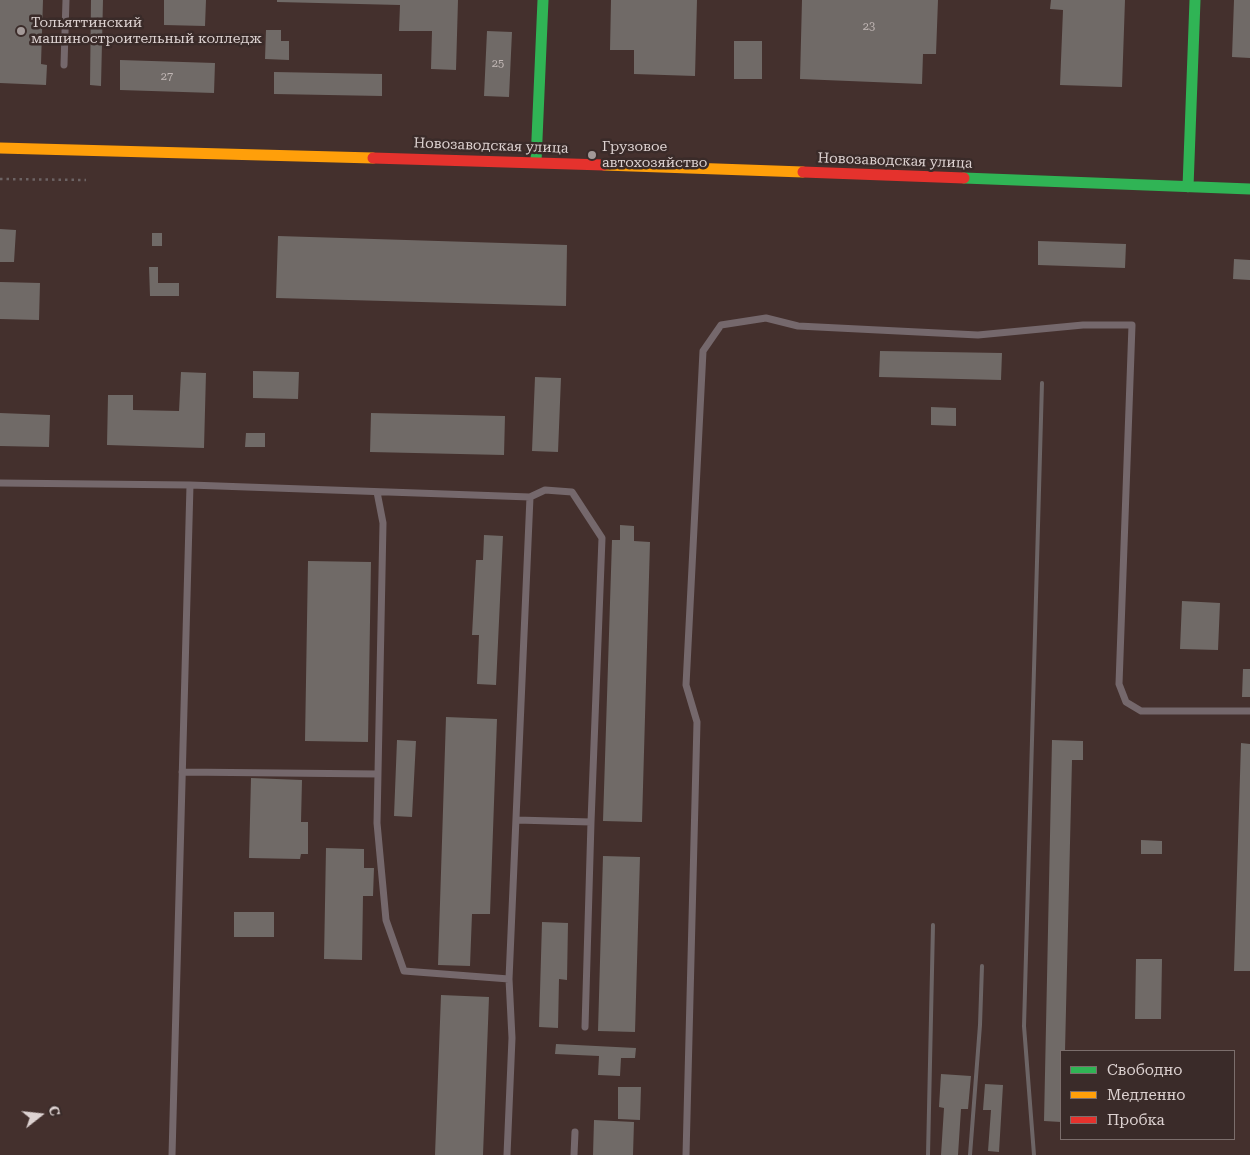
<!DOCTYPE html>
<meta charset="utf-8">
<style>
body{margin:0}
#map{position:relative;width:1250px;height:1155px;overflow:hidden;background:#362e2d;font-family:"Roboto Serif",serif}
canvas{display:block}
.legend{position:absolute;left:1060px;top:1050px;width:175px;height:90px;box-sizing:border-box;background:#3a2b29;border:1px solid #7b6e6c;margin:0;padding:6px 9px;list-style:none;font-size:15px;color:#ddd2d1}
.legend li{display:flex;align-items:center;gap:10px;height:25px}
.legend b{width:25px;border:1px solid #7b6e6c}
.north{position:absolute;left:15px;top:1090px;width:50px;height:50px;-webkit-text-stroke:4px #3a2b29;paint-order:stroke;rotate:74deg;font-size:14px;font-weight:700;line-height:20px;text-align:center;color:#ddd2d1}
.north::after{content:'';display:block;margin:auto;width:18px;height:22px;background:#ddd2d1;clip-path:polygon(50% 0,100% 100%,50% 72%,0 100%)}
</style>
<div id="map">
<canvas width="1250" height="1155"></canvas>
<ul class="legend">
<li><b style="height:6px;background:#30b455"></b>Свободно</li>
<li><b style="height:6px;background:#ff9f0a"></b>Медленно</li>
<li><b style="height:6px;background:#e5322d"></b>Пробка</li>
</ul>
<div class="north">С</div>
</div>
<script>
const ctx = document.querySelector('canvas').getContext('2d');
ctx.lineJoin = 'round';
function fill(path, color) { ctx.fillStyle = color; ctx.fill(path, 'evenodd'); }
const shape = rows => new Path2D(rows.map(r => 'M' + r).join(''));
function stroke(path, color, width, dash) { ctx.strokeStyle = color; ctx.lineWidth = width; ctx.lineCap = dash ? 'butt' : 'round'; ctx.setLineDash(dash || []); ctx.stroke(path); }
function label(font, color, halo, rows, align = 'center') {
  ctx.font = font + ' "Roboto Serif",serif'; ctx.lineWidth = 5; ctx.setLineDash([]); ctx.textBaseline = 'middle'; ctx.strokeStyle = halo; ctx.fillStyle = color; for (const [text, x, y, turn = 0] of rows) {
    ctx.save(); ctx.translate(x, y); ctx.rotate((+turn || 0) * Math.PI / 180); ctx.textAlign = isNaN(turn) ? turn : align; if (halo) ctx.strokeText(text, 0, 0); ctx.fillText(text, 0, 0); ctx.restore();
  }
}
fill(shape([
 [0,0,539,0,534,158,0,144],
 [545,0,1192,0,1185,184,538,158],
 [1197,0,1250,0,1250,185,1191,183],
 [0,151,1250,189,1250,1155,0,1155],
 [1061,1051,1234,1051,1234,1139,1061,1139]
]), '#44302d');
fill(shape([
 [0,0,43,0,41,64,47,65,46,85,0,83],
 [91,0,103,0,101,86,90,85],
 [164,0,206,0,205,26,164,25],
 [277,0,458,0,456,70,431,69,432,31,399,31,400,5,277,2],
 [611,0,697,0,695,76,634,74,634,50,610,50],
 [802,0,938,0,936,54,923,54,922,84,800,79],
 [1051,0,1125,0,1122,87,1060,85,1063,10,1050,9],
 [1234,0,1250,0,1250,58,1232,57],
 [266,30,281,30,281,41,289,41,289,60,265,59],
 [487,31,512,32,509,97,484,96],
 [734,41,762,41,762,79,734,79],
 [120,60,215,63,214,93,120,90],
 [274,72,382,74,382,96,274,94],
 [0,229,16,230,14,262,0,262],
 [152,233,162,233,162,246,152,246],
 [278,236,567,245,566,306,276,298],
 [1038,241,1126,244,1125,268,1038,265],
 [1234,259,1250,260,1250,280,1233,279],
 [149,267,158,267,158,283,179,283,179,296,150,296],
 [0,282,40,283,39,320,0,319],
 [880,351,1002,353,1001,380,879,377],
 [253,371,299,372,298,399,253,398],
 [181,372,206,373,204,448,107,445,108,395,133,395,133,410,179,411],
 [535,377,561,378,558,452,532,451],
 [931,407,956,408,956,426,931,425],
 [0,413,50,415,49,447,0,446],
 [371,413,505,416,504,455,370,452],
 [246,433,265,433,265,447,245,447],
 [620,525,634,526,634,541,650,542,642,822,603,821,612,540,620,540],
 [484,535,503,536,496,685,477,684,479,635,472,635,476,560,483,560],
 [308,561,371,562,368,742,305,741],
 [1182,601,1220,603,1218,650,1180,649],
 [1243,669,1250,669,1250,697,1242,697],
 [446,717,497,719,490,914,472,914,470,966,438,965],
 [397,740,416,741,412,817,394,816],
 [1052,740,1083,741,1083,760,1072,760,1065,1051,1061,1051,1061,1122,1044,1121],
 [1241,743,1250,744,1250,971,1234,971],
 [251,778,302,780,301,822,308,822,308,854,301,854,300,859,249,858],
 [1141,840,1162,841,1162,854,1141,854],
 [326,848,364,849,364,868,374,868,373,896,363,896,362,960,324,959],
 [603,856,640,857,635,1032,598,1031],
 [234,912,274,912,274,937,234,937],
 [542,922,568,923,567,980,559,979,558,1028,539,1027],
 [1136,959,1162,959,1161,1019,1135,1019],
 [441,995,489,997,483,1155,435,1155],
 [556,1044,636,1048,635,1058,621,1058,620,1076,598,1075,599,1056,555,1054],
 [941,1074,971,1076,968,1109,961,1109,958,1155,941,1155,944,1108,939,1107],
 [985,1084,1003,1085,999,1152,988,1151,991,1110,983,1110],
 [618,1087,641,1087,640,1120,618,1119],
 [594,1120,634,1122,633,1155,593,1155]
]), '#706a67');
stroke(shape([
 [0,179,86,180]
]), '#6c6364', 2.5, [2.5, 4]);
stroke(shape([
 [64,65,66,0],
 [0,483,190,485,530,497,509,979,512,1038,507,1155],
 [377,492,383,523,377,823,386,920,404,971,509,979],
 [530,497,545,490,572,492,602,538,591,822,585,1027],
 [182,772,378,774],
 [516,820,591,822],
 [172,1155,190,485],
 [574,1155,575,1132],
 [686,1155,697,722,686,685,703,351,721,325,766,318,798,326,978,335,1083,325,1132,325,1119,684,1126,702,1141,711,1250,711]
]), '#75686c', 7);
stroke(shape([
 [536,162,543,0],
 [964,178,1250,189],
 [1188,187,1195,0]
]), '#30b455', 11);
stroke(shape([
 [0,148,373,158],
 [604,165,803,172]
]), '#ff9f0a', 11);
stroke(shape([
 [373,158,604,165],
 [803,172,964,178]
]), '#e5322d', 11);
stroke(shape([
 [928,1155,933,925],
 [970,1155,980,1025,982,966],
 [1034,1155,1024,1026,1042,383]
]), '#6d6566', 4);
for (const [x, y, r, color] of [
 [21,31,5,"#a39998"],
 [592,155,5,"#a39998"]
]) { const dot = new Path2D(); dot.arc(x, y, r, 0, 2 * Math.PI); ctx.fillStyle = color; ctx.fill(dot); stroke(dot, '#3a2b29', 2); }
label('11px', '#c2b8b6', null, [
 ["23",869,27],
 ["25",498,64],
 ["27",167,77]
]);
label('14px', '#ddd2d1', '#3a2b29', [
 ["Тольяттинский",31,23],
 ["машиностроительный колледж",31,39],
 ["Грузовое",602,147],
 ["автохозяйство",602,163]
], 'left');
label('14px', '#ddd2d1', '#3a2b29', [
 ["Новозаводская улица",491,146,2],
 ["Новозаводская улица",895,161,2]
]);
</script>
